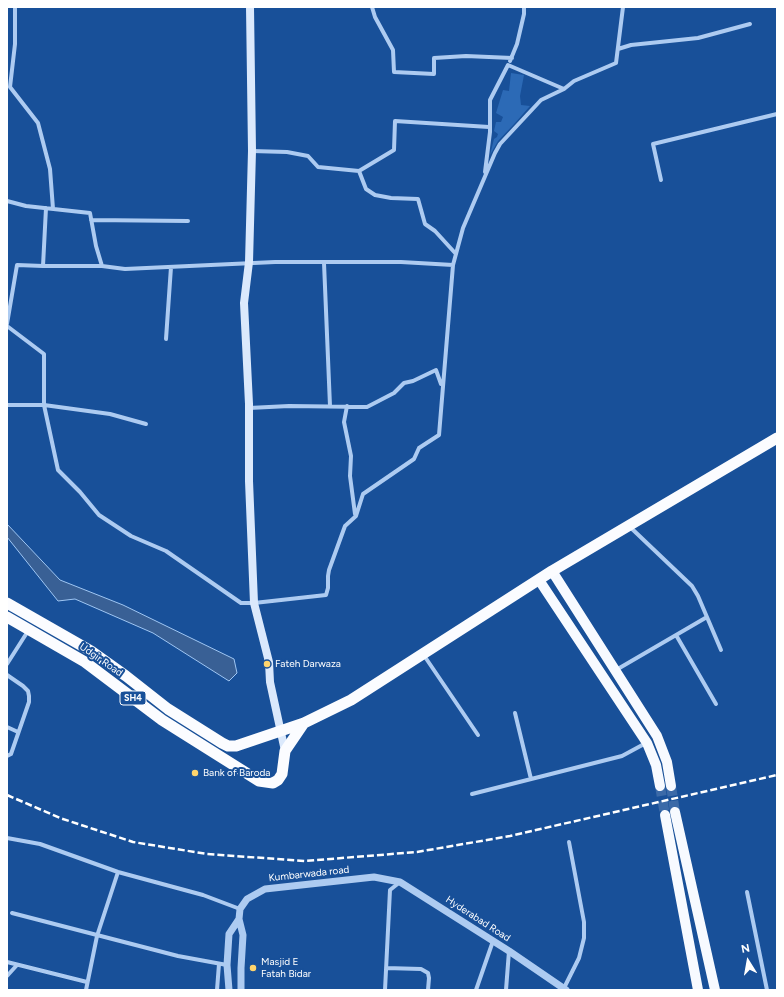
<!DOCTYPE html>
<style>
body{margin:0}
#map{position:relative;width:784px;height:997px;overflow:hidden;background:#185099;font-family:Figtree,sans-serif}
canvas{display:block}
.frame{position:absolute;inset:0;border:8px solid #fff;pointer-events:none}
.north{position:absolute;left:728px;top:941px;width:40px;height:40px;-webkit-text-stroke:3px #185099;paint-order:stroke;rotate:349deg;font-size:11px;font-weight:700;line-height:16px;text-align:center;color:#fff}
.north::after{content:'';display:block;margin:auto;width:14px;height:18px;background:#fff;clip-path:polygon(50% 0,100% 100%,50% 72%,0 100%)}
</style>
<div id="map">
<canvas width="784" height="997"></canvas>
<div class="frame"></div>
<div class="north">N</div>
</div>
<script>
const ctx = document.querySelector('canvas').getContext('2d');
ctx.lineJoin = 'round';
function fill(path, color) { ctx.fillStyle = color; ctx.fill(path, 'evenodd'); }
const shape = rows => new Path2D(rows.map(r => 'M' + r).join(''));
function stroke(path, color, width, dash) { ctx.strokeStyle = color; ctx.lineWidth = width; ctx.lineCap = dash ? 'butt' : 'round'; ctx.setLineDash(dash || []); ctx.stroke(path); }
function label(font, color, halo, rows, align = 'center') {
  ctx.font = font + ' Figtree,sans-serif'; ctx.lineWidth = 4; ctx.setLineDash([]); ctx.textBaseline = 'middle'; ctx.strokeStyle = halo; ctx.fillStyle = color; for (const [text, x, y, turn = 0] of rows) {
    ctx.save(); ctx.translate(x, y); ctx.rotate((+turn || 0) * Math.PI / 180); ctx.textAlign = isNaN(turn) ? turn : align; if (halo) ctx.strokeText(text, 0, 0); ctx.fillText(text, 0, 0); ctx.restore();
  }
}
fill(shape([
 [511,73,524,75,520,96,521,105,530,106,515,123,498,141,490,155,494,139,497,137,498,134,494,131,496,122,501,122,503,117,496,113,503,90,509,91]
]), '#2c6ab6');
const water = shape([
 [7,524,60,580,123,605,234,659,237,673,229,681,153,633,75,599,58,601,7,537,7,524]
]);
fill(water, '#396095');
stroke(water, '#9fc6f3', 1);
stroke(shape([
 [660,786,665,815],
 [671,786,675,812]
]), '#3b6aa8', 10, [10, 5]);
stroke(shape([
 [15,7,15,44,10,87,38,123,50,169,53,209],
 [372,7,375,17,393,50,394,72,434,74,434,58,466,56,512,58],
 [618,49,631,45,698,38,750,24],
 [510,61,517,44,524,14,524,7],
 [252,151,287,152,308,156,318,167,359,171,366,189,375,195,391,198,418,199,425,224,435,231,456,254],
 [359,171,394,150,395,121,489,127],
 [485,172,490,132,490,100,508,65,564,89],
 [661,180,653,144,777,114],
 [7,201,26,206,90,213,96,246,102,266,125,269,275,262,401,262,453,265],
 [91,220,188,221],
 [324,263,330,406],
 [43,266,102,266],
 [7,324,17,265,43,266,46,208],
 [7,326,44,354,44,405,58,470,80,492,99,515,131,536,166,551,241,603,254,603,326,595,328,588,328,576,329,570,345,526,356,516,363,494,414,459,419,448,439,435,453,265,463,228,495,153,500,144,541,100,564,89,574,81,616,63,623,7],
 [166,339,171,267],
 [7,405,44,405,110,414,146,424],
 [347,406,344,422,351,456,350,476,355,514],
 [249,408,289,406,367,407,394,393,404,383,413,381,436,370,441,384],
 [630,527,692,586,698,596,721,650],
 [676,635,716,704],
 [423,654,478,735],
 [7,664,28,631],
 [616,670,707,617],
 [7,675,23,686,28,691,29,696,29,702,11,754,7,756],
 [515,713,531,779],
 [7,727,18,732],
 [472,794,622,756,646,743],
 [7,838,40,844,118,872,203,895,240,909],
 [747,892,767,990],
 [12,913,178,956,227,965],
 [7,962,87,982],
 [386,968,421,969,428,973,429,978,428,990],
 [7,976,17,965],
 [564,988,579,958,584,938,584,922,569,842],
 [86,990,97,936,118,872],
 [217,990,219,964],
 [385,990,390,890,400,882],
 [476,990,493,941],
 [506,990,509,951]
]), '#adcbf1', 4);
stroke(shape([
 [239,919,243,935,241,968,241,990],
 [229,990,227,965,229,934,239,919,240,909,247,899,265,889,374,877,400,882,509,951,566,990]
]), '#adcbf1', 7);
stroke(shape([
 [250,7,252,151,249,262,244,303,249,404,249,481,254,603,269,662,270,682,285,751]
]), '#dbe9fc', 8);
stroke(shape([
 [552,571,657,736,667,762,671,786],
 [539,580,647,743,656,765,660,786],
 [675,812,715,990],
 [665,815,698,990]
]), '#f7faff', 10);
stroke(shape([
 [7,603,91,651,126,676,168,709,222,743,228,746,236,746,304,723,351,700,552,571,777,438],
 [7,617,85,662,162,720,259,781,273,783,278,780,282,774,285,751,304,723]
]), '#fbfcff', 11);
stroke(shape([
 [7,795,60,818,133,842,207,854,305,861,417,852,510,836,777,775]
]), '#fff', 2.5, [7, 3]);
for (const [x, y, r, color] of [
 [267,664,4,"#ffd56d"],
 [195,773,4,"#ffd56d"],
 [253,968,4,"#ffd56d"]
]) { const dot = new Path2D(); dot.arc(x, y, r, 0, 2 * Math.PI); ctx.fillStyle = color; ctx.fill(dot); stroke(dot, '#185099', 1.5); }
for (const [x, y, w] of [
 [133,698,26]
]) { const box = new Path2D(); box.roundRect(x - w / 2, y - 7, w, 14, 3); ctx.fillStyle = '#185099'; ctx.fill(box); stroke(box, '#fff', 1); }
label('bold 9px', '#fff', null, [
 ["SH4",133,698]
]);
label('10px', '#fff', '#185099', [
 ["Udgir Road",101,660,35],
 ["Kumbarwada road",309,874,-6],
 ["Hyderabad Road",478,919,33]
]);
label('10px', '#fff', '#185099', [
 ["Fateh Darwaza",275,664],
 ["Bank of Baroda",203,773],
 ["Masjid E",261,962],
 ["Fatah Bidar",261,974]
], 'left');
</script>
